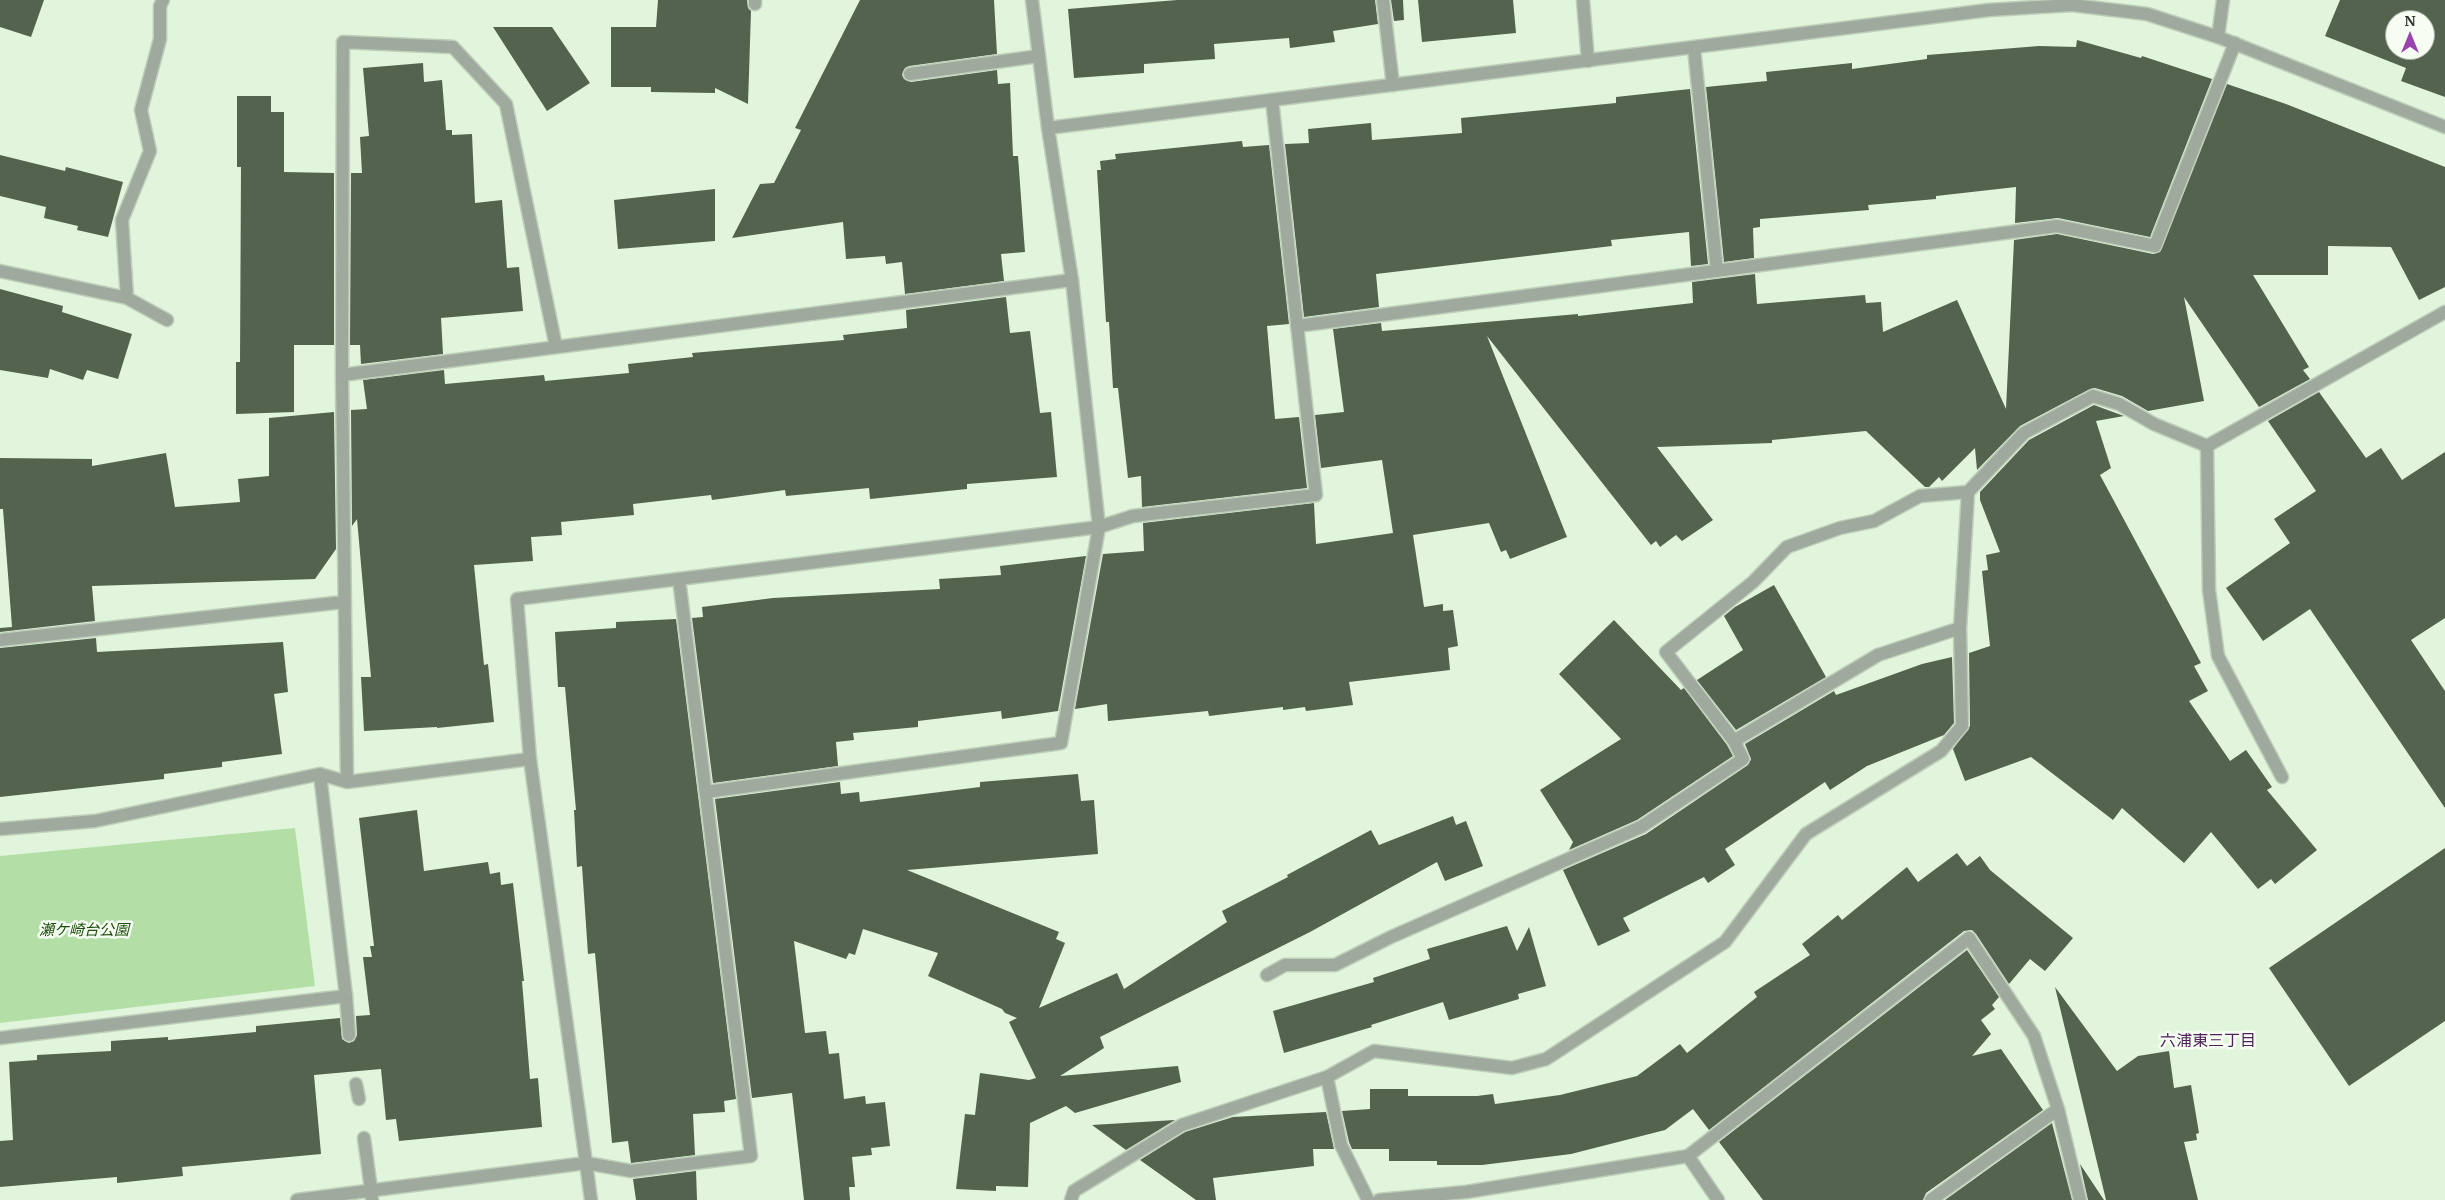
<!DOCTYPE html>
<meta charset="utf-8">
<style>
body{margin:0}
#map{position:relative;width:2445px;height:1200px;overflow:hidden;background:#e1f5dc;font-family:Merriweather,serif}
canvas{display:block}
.north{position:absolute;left:2385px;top:10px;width:50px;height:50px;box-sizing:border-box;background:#f6fef4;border:1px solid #a7afa5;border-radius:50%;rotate:0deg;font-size:14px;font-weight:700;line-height:20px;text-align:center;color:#30382e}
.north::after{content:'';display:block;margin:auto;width:18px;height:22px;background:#9a43b0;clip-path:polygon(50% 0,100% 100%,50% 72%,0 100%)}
</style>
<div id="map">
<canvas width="2445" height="1200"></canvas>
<div class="north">N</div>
</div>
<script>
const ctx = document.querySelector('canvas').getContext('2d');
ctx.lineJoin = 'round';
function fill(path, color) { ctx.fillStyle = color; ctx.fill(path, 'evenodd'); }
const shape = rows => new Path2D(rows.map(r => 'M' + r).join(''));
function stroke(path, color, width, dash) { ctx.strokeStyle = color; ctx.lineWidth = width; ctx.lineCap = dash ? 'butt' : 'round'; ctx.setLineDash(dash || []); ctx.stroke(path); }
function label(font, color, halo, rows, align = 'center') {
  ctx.font = font + ' Merriweather,"Noto Sans JP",serif'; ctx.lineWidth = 5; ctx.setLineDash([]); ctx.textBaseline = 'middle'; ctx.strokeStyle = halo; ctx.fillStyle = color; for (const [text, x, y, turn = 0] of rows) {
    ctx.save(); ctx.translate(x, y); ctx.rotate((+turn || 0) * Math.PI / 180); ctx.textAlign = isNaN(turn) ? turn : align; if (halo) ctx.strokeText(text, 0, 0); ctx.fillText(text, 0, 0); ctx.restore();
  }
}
fill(shape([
 [295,828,315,986,0,1023,0,856]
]), '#b3dfa7');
fill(shape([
 [0,0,44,0,31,37,0,27],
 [658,0,747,0,748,8,751,11,748,104,715,88,715,93,651,92,651,87,611,87,611,27,656,27],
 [860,0,994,0,997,54,909,66,905,68,902,75,904,79,911,82,997,70,998,84,1010,83,1013,156,1018,156,1025,252,1001,254,1004,281,905,294,902,262,886,264,885,256,846,259,843,222,732,238,760,184,774,183,801,130,795,128],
 [1177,0,1375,0,1378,24,1333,31,1335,42,1290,48,1289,38,1214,44,1215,59,1144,64,1144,73,1074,78,1068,9],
 [1391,0,1403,0,1404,20,1394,21],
 [1418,0,1513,0,1516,33,1422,42],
 [2340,0,2445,0,2445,97,2401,81,2406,68,2325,36],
 [2395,20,2425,20,2425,50,2395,50],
 [493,27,552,27,590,83,547,111],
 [2077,40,2141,58,2142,56,2212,79,2150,237,2058,218,2015,223,2016,187,1936,196,1936,199,1868,205,1869,210,1760,219,1760,227,1753,228,1754,258,1724,262,1706,87,1767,81,1766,72,1852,63,1852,69,1927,59,1927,55,2039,46,2076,47],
 [423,63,424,82,442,80,446,130,452,130,452,135,472,134,475,203,502,200,507,268,519,267,523,311,441,318,443,354,361,364,360,345,350,345,351,173,362,173,360,137,369,136,363,68],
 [2227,84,2286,104,2445,167,2445,287,2419,300,2391,247,2328,246,2328,275,2253,275,2309,367,2303,370,2310,379,2259,407,2184,297,2204,401,2148,411,2122,396,2095,388,2090,389,2020,426,1977,470,1975,448,1942,481,1939,477,1929,487,1925,487,1866,431,1772,440,1772,443,1657,447,1713,520,1682,541,1676,535,1660,547,1656,541,1651,545,1487,336,1567,537,1510,559,1506,550,1501,552,1489,523,1413,535,1424,607,1443,604,1443,611,1453,610,1458,646,1448,648,1450,670,1349,682,1353,705,1306,711,1305,707,1283,710,1283,707,1209,716,1208,711,1108,721,1107,704,1075,709,1103,554,1144,551,1143,523,1314,503,1316,544,1393,533,1382,460,1321,468,1315,415,1344,412,1333,329,1381,323,1382,331,1578,314,1578,316,1693,303,1692,282,1755,274,1757,304,1865,295,1866,303,1881,302,1883,332,1957,300,2006,409,2014,240,2057,234,2153,254,2160,252],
 [1690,89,1708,264,1691,266,1689,232,1611,240,1612,246,1376,274,1379,307,1304,317,1285,144,1309,143,1308,129,1371,123,1372,140,1462,133,1461,118,1616,103,1616,97],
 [237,96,271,96,271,112,284,112,284,172,334,173,334,345,294,345,294,412,236,414,236,362,240,362,241,167,237,167],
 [1242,141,1243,147,1269,145,1289,324,1267,326,1275,419,1299,417,1307,488,1142,507,1141,476,1128,478,1118,388,1113,388,1109,322,1106,322,1097,170,1101,170,1100,161,1116,159,1115,154],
 [0,155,65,171,66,167,123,182,108,237,77,230,78,226,44,218,46,207,0,196],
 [715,189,715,241,618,249,614,200],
 [0,289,63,306,62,312,132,334,118,379,87,370,83,380,50,369,48,378,0,370],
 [1006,297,1010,333,1030,331,1040,413,1051,412,1057,477,967,484,967,489,870,499,869,488,786,496,785,490,712,500,711,495,633,504,634,515,561,522,562,535,531,537,533,561,474,565,484,665,488,664,494,722,437,728,437,727,364,731,361,677,371,677,357,519,352,526,351,410,367,409,363,380,444,370,445,384,544,375,545,381,629,373,628,364,693,357,692,353,844,340,843,335,907,328,906,310],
 [2319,392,2366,458,2381,448,2402,480,2445,452,2445,618,2411,640,2445,691,2445,808,2310,609,2263,641,2226,588,2290,543,2274,519,2316,491,2268,421],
 [2094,405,2124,416,2096,421,2111,468,2100,475,2201,663,2194,666,2208,691,2189,701,2230,761,2246,750,2272,787,2267,790,2317,850,2275,884,2271,879,2258,889,2211,832,2184,863,2122,808,2113,820,2031,757,1965,781,1953,749,1970,726,1969,653,1990,646,1982,571,1988,570,1986,555,2000,552,1980,500,1980,492,2029,440],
 [334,412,336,549,315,579,92,586,95,621,0,632,0,628,12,627,3,509,0,509,0,458,92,459,92,466,166,453,175,507,240,502,238,479,269,476,269,418],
 [1086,556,1058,711,1002,719,1001,711,918,721,918,727,853,733,854,740,836,742,838,766,713,783,692,618,703,617,702,607,773,598,940,589,939,579,1001,575,1000,566],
 [1774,585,1826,677,1736,730,1697,680,1743,650,1724,616,1735,607],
 [676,619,736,1099,724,1101,725,1112,693,1114,695,1155,631,1163,628,1141,612,1143,595,953,588,954,582,866,577,867,574,810,576,810,565,687,558,687,555,632,616,628,616,622],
 [1614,620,1681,690,1684,688,1727,745,1733,756,1637,820,1569,850,1573,842,1540,790,1621,739,1559,674],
 [96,638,97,652,283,642,288,692,274,694,282,754,222,762,222,767,164,774,164,779,0,797,0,648],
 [1952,657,1954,723,1944,735,1867,766,1830,790,1825,782,1725,849,1735,865,1708,883,1704,877,1623,918,1630,931,1598,946,1563,870,1646,834,1748,765,1751,759,1745,744,1834,691,1836,695,1922,664],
 [1078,774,1081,801,1094,800,1098,854,907,870,1059,932,1056,939,1065,943,1039,1008,1117,973,1124,989,1227,922,1222,911,1288,877,1287,875,1371,830,1379,845,1453,816,1456,825,1466,821,1483,866,1445,881,1437,862,1310,932,1100,1037,1104,1048,1060,1076,1178,1066,1181,1082,1075,1113,1066,1106,1030,1123,1028,1187,996,1186,996,1191,956,1189,965,1114,975,1115,980,1073,1029,1080,1036,1078,1009,1022,1017,1018,1005,1013,1002,1009,928,976,938,953,863,929,855,955,849,953,846,959,794,941,805,1033,826,1031,829,1054,839,1053,844,1099,865,1096,866,1104,885,1102,890,1146,871,1148,872,1155,852,1157,855,1187,849,1187,850,1200,804,1200,792,1093,752,1098,715,799,840,782,841,794,859,792,860,802,980,787,980,782],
 [417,810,424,871,488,862,490,874,500,872,501,885,513,883,524,981,522,981,530,1079,538,1078,542,1127,399,1141,396,1119,386,1120,381,1069,314,1075,321,1154,182,1167,183,1176,117,1183,117,1177,0,1187,0,1141,13,1140,9,1062,37,1060,37,1055,111,1051,111,1041,168,1037,168,1040,256,1032,256,1026,340,1018,342,1039,349,1043,354,1041,357,1035,356,1016,370,1015,363,957,372,957,370,946,374,946,359,818],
 [2445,848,2445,1021,2349,1086,2269,968],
 [1957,853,1967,866,1980,856,1990,870,2073,938,2045,971,2030,959,2009,984,1976,934,1972,930,1964,931,1709,1130,1693,1109,1665,1130,1571,1154,1482,1165,1437,1165,1437,1161,1389,1161,1389,1149,1352,1149,1349,1142,1342,1111,1370,1109,1370,1089,1408,1089,1408,1096,1477,1096,1493,1094,1495,1104,1560,1095,1637,1076,1680,1044,1687,1053,1757,997,1754,992,1810,955,1802,944,1838,915,1842,920,1907,867,1918,882],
 [1507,926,1517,951,1529,927,1546,986,1518,994,1519,999,1449,1020,1443,1002,1371,1025,1372,1027,1284,1053,1273,1011,1374,982,1373,978,1430,959,1427,949],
 [1967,950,1999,997,1992,1005,1995,1009,1981,1020,1991,1034,1972,1056,2001,1049,2043,1110,1926,1193,1923,1200,1763,1200,1719,1142],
 [2055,987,2117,1071,2138,1056,2169,1051,2174,1088,2191,1085,2199,1133,2196,1134,2197,1140,2184,1142,2198,1200,2106,1200],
 [1326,1112,1334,1149,1313,1149,1314,1166,1213,1178,1216,1200,1196,1200,1140,1160,1185,1132,1233,1117],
 [1175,1120,1126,1150,1092,1125],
 [2052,1123,2072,1200,1945,1200],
 [2080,1164,2104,1200,2088,1200],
 [696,1171,697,1200,636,1200,633,1179]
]), '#53634e');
const service = shape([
 [163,0,160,6,160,39,141,110,150,151,122,220,127,298,167,320],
 [1583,0,1588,61],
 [755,4,755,0],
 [910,74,1039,56],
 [0,271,127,298],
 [1267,975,1285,965,1335,965,1391,937,1641,827,1743,759,1734,741,1666,652,1753,582,1787,547,1840,528,1874,521,1920,496,1968,492],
 [1071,1200,1074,1191,1182,1125,1327,1077]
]);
const pedestrian = shape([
 [346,996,349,1035],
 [356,1084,359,1099],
 [364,1138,371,1189]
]);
const minor = shape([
 [1383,0,1393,85],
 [2218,37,2223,0],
 [1694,48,1717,271],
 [1297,326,2057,226,2155,246,2235,43],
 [342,375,1072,280],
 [2207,446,2209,590,2218,656,2282,777],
 [0,640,344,602],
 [1734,741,1878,655,1960,628],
 [347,782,342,375,343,42,453,47,506,104,556,347],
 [706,792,1061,743,1099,527,1133,516,1316,495,1272,100],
 [0,829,95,821,320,774,347,782,530,759],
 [0,1038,346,996,320,774],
 [1688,1156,1718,1200],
 [371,1189,372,1200],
 [591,1200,586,1163,631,1171,751,1156,679,579],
 [1368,1200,1341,1145,1327,1077,1374,1051,1512,1068,1546,1059,1725,942,1806,834,1941,751,1962,726,1960,628,1968,492,2024,433,2093,396,2119,404,2154,424,2207,446,2445,312],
 [1379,1200,1466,1192,1688,1156,1969,938,2034,1036,2058,1109,2080,1200],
 [1931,1200,2058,1109]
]);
const tertiary = shape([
 [1048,128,1989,10,2072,5,2147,14,2218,37,2445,127],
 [297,1200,586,1163,530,759,517,599,1099,527,1072,280,1048,128,1032,0]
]);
stroke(service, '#becfb9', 15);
stroke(pedestrian, '#becfb9', 15);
stroke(minor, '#becfb9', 15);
stroke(tertiary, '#becfb9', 15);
stroke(service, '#a0a99e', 12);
stroke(pedestrian, '#a0a99e', 12);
stroke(minor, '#a0a99e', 12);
stroke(tertiary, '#a0a99e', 12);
label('italic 15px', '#1d4f0b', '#f6fef4', [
 ["瀬ケ崎台公園",84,931]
]);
label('16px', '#4d2358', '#f6fef4', [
 ["六浦東三丁目",2208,1041]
]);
</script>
